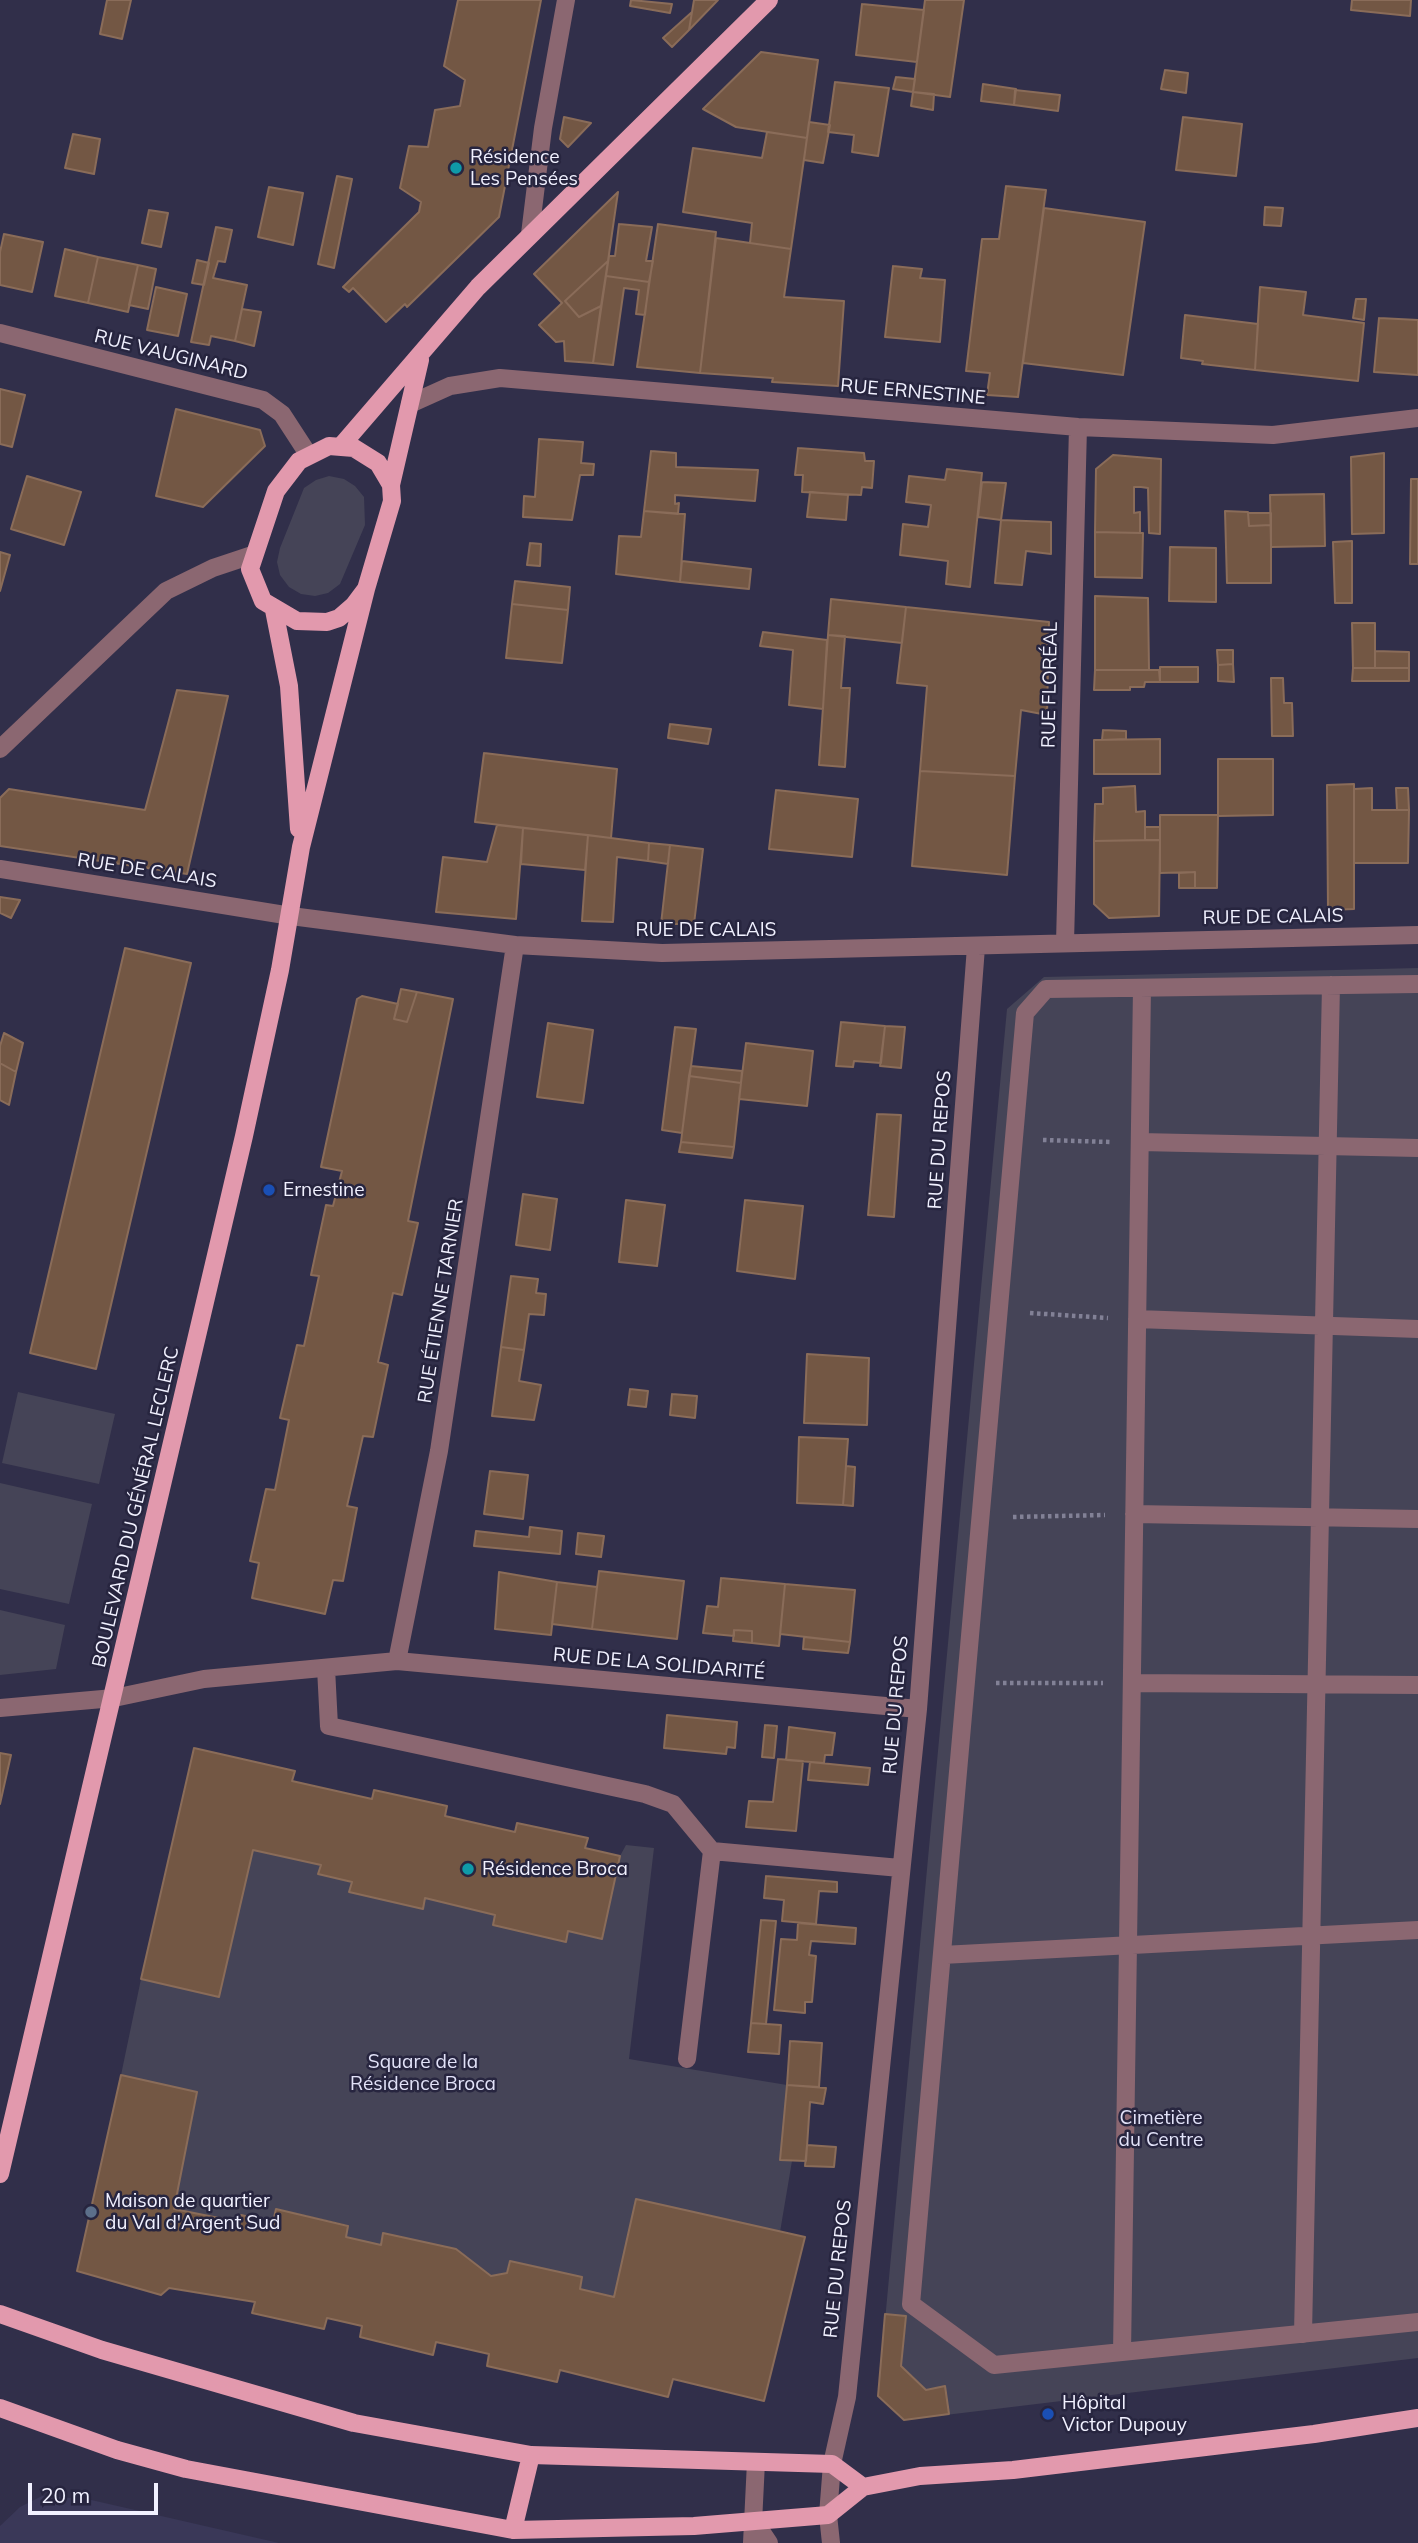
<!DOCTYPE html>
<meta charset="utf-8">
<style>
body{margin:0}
#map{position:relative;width:1418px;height:2543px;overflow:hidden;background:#312f4a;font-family:Mulish,sans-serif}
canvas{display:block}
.scale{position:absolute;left:28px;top:2483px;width:130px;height:32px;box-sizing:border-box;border:4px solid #f1f1ff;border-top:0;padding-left:9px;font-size:21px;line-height:24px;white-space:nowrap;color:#f1f1ff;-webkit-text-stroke:5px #27253f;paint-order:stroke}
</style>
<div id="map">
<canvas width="1418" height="2543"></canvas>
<div class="scale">20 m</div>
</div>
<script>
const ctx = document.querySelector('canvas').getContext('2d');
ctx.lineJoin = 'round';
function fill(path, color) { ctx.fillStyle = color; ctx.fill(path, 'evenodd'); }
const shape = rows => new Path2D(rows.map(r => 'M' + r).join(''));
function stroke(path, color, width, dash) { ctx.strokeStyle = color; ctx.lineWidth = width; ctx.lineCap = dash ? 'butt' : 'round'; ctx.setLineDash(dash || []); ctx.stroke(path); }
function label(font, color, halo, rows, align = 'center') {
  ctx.font = font + ' Mulish,sans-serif'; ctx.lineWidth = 5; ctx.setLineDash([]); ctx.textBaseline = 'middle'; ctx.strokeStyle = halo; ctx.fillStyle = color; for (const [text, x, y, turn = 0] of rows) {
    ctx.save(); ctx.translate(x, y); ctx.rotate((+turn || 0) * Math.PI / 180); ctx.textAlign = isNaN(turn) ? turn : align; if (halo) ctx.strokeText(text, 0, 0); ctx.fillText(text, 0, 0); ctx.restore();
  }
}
fill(shape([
 [42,2496,87,2499,279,2543,0,2543,0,2526,20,2507]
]), '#3a3858');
fill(shape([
 [329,476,344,479,355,486,364,497,365,525,340,584,328,593,315,596,301,594,289,587,280,575,277,562,280,548,304,488,316,480],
 [1418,968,1418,2358,904,2420,878,2396,1007,1009,1044,977],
 [18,1392,115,1414,99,1484,2,1463],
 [0,1483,92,1504,69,1604,0,1589],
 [0,1610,65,1625,56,1669,0,1675],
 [626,1845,654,1848,629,2059,787,2085,780,2160,792,2161,780,2232,614,2297,580,2289,582,2277,511,2261,507,2273,491,2276,456,2249,381,2245,346,2237,348,2225,276,2209,273,2222,241,2215,239,2222,174,2209,197,2092,121,2075,141,1979,218,1997,253,1850,321,1865,319,1874,352,1882,350,1892,422,1909,425,1898,495,1915,494,1925,565,1942,568,1931,602,1939,620,1856]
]), '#454457');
const building = shape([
 [107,0,131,0,122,39,100,34,107,0],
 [458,0,541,0,499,217,407,307,405,304,386,322,353,288,349,292,343,287,419,212,421,202,400,188,409,146,428,147,435,110,460,106,465,80,444,66,458,0],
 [631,0,672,4,670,13,630,6,631,0],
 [694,0,718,0,689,30,694,0],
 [925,0,964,0,950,97,913,92,925,0],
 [1352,0,1411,0,1410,16,1351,10,1352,0],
 [862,4,924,10,917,62,856,55,862,4],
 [692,12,689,30,672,47,663,38,692,12],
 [761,52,818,60,807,138,736,127,703,109,761,52],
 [1165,70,1188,73,1186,93,1161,89,1165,70],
 [896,77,915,79,913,92,893,89,896,77],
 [835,82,889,88,878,156,852,152,854,135,828,132,835,82],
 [983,84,1016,89,1014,105,981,101,983,84],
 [1015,90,1060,95,1058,111,1014,105,1015,90],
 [913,92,934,94,933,110,911,106,913,92],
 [564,117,591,123,568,147,560,139,564,117],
 [1183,117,1242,124,1236,176,1176,170,1183,117],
 [809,122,830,125,823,163,804,160,809,122],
 [767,132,807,138,791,249,750,243,752,223,683,212,693,148,762,158,767,132],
 [73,134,100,139,94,174,65,168,73,134],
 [337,176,352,179,334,268,318,264,337,176],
 [1006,186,1046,190,1018,397,987,395,990,373,966,371,982,239,999,239,1006,186],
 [269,187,303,193,293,245,258,237,269,187],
 [618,192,608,261,565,301,579,317,601,306,593,363,565,361,564,341,556,342,539,325,562,303,534,274,618,192],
 [1265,207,1283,208,1281,226,1264,225,1265,207],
 [1044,208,1145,222,1123,375,1023,363,1044,208],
 [149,210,168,213,161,247,142,243,149,210],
 [619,224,652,227,646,261,653,261,649,282,606,276,609,256,615,256,619,224],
 [658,224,716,232,700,373,637,367,658,224],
 [216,227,232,230,225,262,218,261,213,278,247,285,235,341,211,336,209,345,191,342,216,227],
 [4,234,43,242,32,292,0,285,0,252,4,234],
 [716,238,791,249,784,297,844,301,838,386,772,382,773,378,700,373,716,238],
 [65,249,98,257,88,303,55,296,65,249],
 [98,257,138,265,128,312,88,303,98,257],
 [197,260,209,263,204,285,192,283,197,260],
 [608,261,601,306,579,317,565,301,608,261],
 [138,265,156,269,148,309,129,305,138,265],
 [893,266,922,269,920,278,945,280,940,342,885,337,893,266],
 [606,276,649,282,645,315,636,314,639,290,624,288,613,365,593,363,606,276],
 [156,287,187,294,178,336,147,330,156,287],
 [1260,287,1306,292,1303,315,1364,323,1358,381,1255,370,1260,287],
 [1356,299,1366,299,1364,320,1353,318,1356,299],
 [242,309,261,312,254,346,235,341,242,309],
 [1185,315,1258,324,1255,370,1202,364,1203,361,1181,358,1185,315],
 [1379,318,1418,320,1418,375,1374,372,1379,318],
 [0,389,25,395,12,447,0,444,0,389],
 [176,409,260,430,265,446,203,507,156,496,176,409],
 [539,439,583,442,581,463,594,464,593,475,580,475,572,520,523,517,524,496,535,497,539,439],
 [798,448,864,453,865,461,874,461,872,488,862,487,861,495,802,492,803,475,795,475,798,448],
 [651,451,676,453,676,467,758,470,755,501,675,495,675,504,679,503,678,514,644,511,651,451],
 [1384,453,1384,533,1352,534,1351,457,1384,453],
 [1113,455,1161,459,1160,534,1149,533,1148,488,1141,487,1134,487,1134,513,1140,512,1140,533,1095,532,1096,469,1113,455],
 [947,469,982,473,970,587,946,584,948,561,900,555,903,524,928,527,931,505,906,502,909,476,945,480,947,469],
 [27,476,81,492,64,545,11,529,27,476],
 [1411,479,1418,479,1418,564,1410,564,1411,479],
 [982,482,1006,483,1001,520,978,517,982,482],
 [810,492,848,495,846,520,807,517,810,492],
 [1324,494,1325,546,1271,547,1270,495,1324,494],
 [644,511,685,514,680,582,616,574,619,536,641,537,644,511],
 [1225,511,1248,512,1249,526,1271,525,1271,583,1227,583,1225,511],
 [1248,513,1271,513,1271,525,1249,526,1248,513],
 [1001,520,1051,522,1051,554,1026,551,1022,585,995,583,1001,520],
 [1095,532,1143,533,1142,578,1095,577,1095,532],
 [1352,541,1352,603,1335,603,1333,542,1352,541],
 [530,543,541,544,540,566,527,565,530,543],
 [1170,547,1216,548,1216,602,1169,601,1170,547],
 [0,552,10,555,0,591,0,552],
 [682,561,751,569,749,589,680,582,682,561],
 [515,581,570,587,568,610,512,604,515,581],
 [1095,596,1148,598,1149,670,1095,670,1095,596],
 [831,599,906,607,902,643,828,635,831,599],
 [512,604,568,610,562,663,506,658,512,604],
 [906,607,1049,622,1047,715,1021,710,1015,776,920,771,927,686,897,683,906,607],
 [1352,623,1375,623,1375,668,1353,668,1352,623],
 [763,632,827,640,823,709,789,705,793,650,760,646,763,632],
 [828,635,845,636,841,688,850,688,845,767,819,765,828,635],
 [1217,650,1233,650,1233,664,1218,665,1217,650],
 [1375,651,1409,652,1409,668,1375,668,1375,651],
 [1233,664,1234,682,1218,681,1218,665,1233,664],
 [1160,667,1198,667,1198,682,1160,682,1160,667],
 [1353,668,1409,668,1409,681,1352,681,1353,668],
 [1095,670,1159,670,1160,682,1145,682,1144,687,1130,687,1130,690,1094,690,1095,670],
 [1271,678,1283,678,1284,703,1292,703,1293,736,1272,736,1271,678],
 [177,690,228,696,187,874,0,846,0,798,9,789,145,810,177,690],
 [670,724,711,729,708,744,668,738,670,724],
 [1103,730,1126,731,1126,739,1102,740,1103,730],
 [1160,739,1160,774,1094,774,1094,740,1160,739],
 [484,753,617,769,611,838,475,822,484,753],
 [1218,759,1273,759,1273,815,1218,816,1218,759],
 [920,771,1015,776,1007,875,912,866,920,771],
 [1354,784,1354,909,1328,910,1327,785,1354,784],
 [1135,786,1136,812,1145,811,1145,840,1094,841,1095,804,1103,804,1103,788,1135,786],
 [1372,788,1372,810,1409,810,1408,863,1354,863,1354,789,1372,788],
 [1396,788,1408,788,1409,810,1397,810,1396,788],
 [776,790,858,799,852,857,769,849,776,790],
 [1160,815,1218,815,1217,888,1195,888,1195,872,1160,873,1160,815],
 [497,825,523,828,516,919,436,912,443,857,487,862,497,825],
 [1145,827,1160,827,1160,840,1145,840,1145,827],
 [523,828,588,835,585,870,521,864,523,828],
 [588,835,649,843,648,861,617,857,613,922,582,921,588,835],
 [1160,840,1159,916,1109,918,1094,904,1094,841,1160,840],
 [649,843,670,845,668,864,648,861,649,843],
 [670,845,703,849,694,924,661,924,670,845],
 [1195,872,1195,888,1179,888,1179,873,1195,872],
 [0,897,20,900,11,918,0,913,0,897],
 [125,948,191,963,96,1369,30,1353,125,948],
 [401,989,417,992,407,1022,394,1019,401,989],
 [417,992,453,999,408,1221,418,1223,402,1295,393,1293,378,1362,388,1365,373,1437,363,1436,347,1506,357,1508,343,1581,333,1580,325,1614,252,1598,259,1563,250,1561,266,1489,275,1490,289,1420,280,1418,297,1345,304,1346,319,1276,311,1275,326,1205,333,1206,342,1171,321,1167,357,999,362,996,398,1004,394,1019,407,1022,417,992],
 [841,1022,885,1026,881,1063,854,1061,853,1067,836,1066,841,1022],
 [548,1023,593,1030,583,1103,537,1097,548,1023],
 [885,1026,905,1027,901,1068,880,1066,885,1026],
 [675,1027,696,1029,682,1133,662,1130,675,1027],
 [4,1033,23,1043,16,1072,0,1063,0,1046,4,1033],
 [746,1043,813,1051,807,1106,739,1099,746,1043],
 [0,1063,16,1072,9,1105,0,1100,0,1063],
 [691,1066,742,1071,741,1083,689,1076,691,1066],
 [689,1076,741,1083,734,1147,681,1142,689,1076],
 [877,1114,901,1115,894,1217,868,1215,877,1114],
 [681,1142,734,1147,732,1158,679,1152,681,1142],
 [523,1194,557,1199,550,1250,516,1245,523,1194],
 [626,1200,665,1205,657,1266,619,1262,626,1200],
 [745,1200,803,1206,795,1279,737,1271,745,1200],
 [511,1276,538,1279,536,1293,546,1294,544,1315,529,1314,524,1350,501,1347,511,1276],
 [501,1347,524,1350,519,1381,541,1385,534,1420,492,1416,501,1347],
 [807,1354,869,1358,867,1425,804,1423,807,1354],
 [630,1389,648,1391,646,1407,628,1405,630,1389],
 [672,1394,697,1396,695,1418,670,1415,672,1394],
 [799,1437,848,1439,843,1505,797,1503,799,1437],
 [846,1466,855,1467,853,1506,843,1505,846,1466],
 [490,1471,528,1475,523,1519,484,1514,490,1471],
 [530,1527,562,1531,560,1554,474,1546,476,1531,529,1537,530,1527],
 [578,1533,604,1536,601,1557,576,1554,578,1533],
 [599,1571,684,1581,677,1639,592,1629,599,1571],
 [499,1572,557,1582,551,1635,495,1629,499,1572],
 [721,1578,785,1584,779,1646,752,1643,752,1631,734,1630,734,1636,703,1633,707,1606,718,1607,721,1578],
 [557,1582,597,1587,592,1629,552,1624,557,1582],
 [785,1584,855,1590,850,1642,780,1634,785,1584],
 [734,1630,752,1631,752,1643,733,1641,734,1630],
 [804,1637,850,1642,848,1653,803,1649,804,1637],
 [667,1715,737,1722,735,1748,727,1747,726,1754,664,1748,667,1715],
 [765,1725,777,1726,774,1758,762,1757,765,1725],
 [789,1727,835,1733,832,1755,825,1755,824,1763,786,1760,789,1727],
 [194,1748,295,1771,292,1781,372,1799,374,1790,447,1806,445,1816,515,1832,517,1823,588,1838,585,1848,620,1856,602,1939,568,1931,566,1942,493,1925,495,1915,425,1898,423,1909,349,1892,352,1882,318,1874,321,1865,253,1850,219,1997,141,1979,194,1748],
 [0,1753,11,1755,0,1804,0,1753],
 [778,1759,803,1761,796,1831,746,1827,749,1801,773,1802,778,1759],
 [810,1762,870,1768,868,1785,808,1780,810,1762],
 [766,1876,837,1882,837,1892,819,1891,816,1924,782,1921,784,1900,764,1898,766,1876],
 [761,1920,776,1921,766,2024,751,2023,761,1920],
 [798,1923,856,1928,855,1944,811,1941,809,1955,816,1956,812,2002,805,2002,805,2013,774,2010,781,1939,797,1940,798,1923],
 [751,2023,781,2025,779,2054,748,2052,751,2023],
 [790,2041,822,2043,819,2087,787,2085,790,2041],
 [121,2075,197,2092,174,2209,239,2222,241,2215,273,2222,276,2209,348,2226,346,2237,381,2245,383,2233,456,2249,491,2276,507,2273,510,2261,582,2277,580,2289,614,2297,636,2199,805,2237,764,2401,673,2379,668,2397,560,2370,557,2382,487,2366,489,2354,436,2342,433,2355,360,2337,362,2326,327,2318,324,2329,252,2313,255,2302,169,2288,161,2295,77,2271,121,2075],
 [787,2085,826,2088,823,2104,810,2102,806,2161,780,2160,787,2085],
 [807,2145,836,2147,834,2167,805,2166,807,2145],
 [885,2314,906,2316,901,2366,926,2390,945,2386,949,2414,904,2420,878,2396,885,2314]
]);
fill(building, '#735744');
stroke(building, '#8a6c59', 2);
stroke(shape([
 [1043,1140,1111,1142],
 [1030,1313,1108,1318],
 [1013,1517,1105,1515],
 [996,1683,1103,1683]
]), '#828196', 4.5, [3.5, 3.5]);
stroke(shape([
 [530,234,543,128,566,0],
 [0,333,263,400,282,414,308,454],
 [410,404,450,386,500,378,1078,427,1273,435,1418,418],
 [0,749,166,591,213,568,252,555],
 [0,869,291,916,515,945,662,953,1418,935],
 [1065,943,1078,427],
 [1418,984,1046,989,1025,1013,911,2304,994,2365,1418,2322],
 [1140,1142,1418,1148],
 [1137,1319,1418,1329],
 [1134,1514,1418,1519],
 [397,1661,439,1451,515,945],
 [326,1668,329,1726,645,1794,673,1804,712,1851,900,1868],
 [1132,1683,1418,1685],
 [0,1708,114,1698,204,1679,397,1661,918,1709],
 [942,1955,1418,1930],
 [687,2059,712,1851],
 [1303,2334,1331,985],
 [1122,2352,1142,988],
 [755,2522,769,2543],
 [752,2543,756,2462],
 [831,2543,828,2515,832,2464,847,2397,918,1709,976,947]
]), '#8b6771', 18);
stroke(shape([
 [329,446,354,448,378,463,391,485,392,501,366,589,354,605,339,618,327,622,297,621,263,601,250,569,276,491,299,461,329,446],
 [341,446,478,287,769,0],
 [391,485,420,360],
 [274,610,289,686,299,829],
 [0,2174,244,1136,280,970,301,847,366,589],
 [0,2314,102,2350,354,2423,531,2455,832,2464,863,2487],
 [0,2408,117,2450,186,2469,513,2530,694,2526,828,2515,863,2487,920,2476,1013,2470,1314,2434,1418,2418],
 [513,2530,531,2455]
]), '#e299ad', 18);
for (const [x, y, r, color] of [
 [456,168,7,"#0f9aa8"],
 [269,1190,7,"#1a4fb4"],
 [468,1869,7,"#0f9aa8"],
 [91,2212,7,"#5c6f8a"],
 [1048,2414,7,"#1a4fb4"]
]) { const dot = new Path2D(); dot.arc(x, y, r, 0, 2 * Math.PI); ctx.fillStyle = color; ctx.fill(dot); stroke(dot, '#27253f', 2.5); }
label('19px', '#f1f1ff', '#27253f', [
 ["Résidence",470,157],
 ["Les Pensées",470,179],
 ["Ernestine",283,1190],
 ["Résidence Broca",482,1869],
 ["Maison de quartier",105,2201],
 ["du Val d'Argent Sud",105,2223],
 ["Hôpital",1062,2403],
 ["Victor Dupouy",1062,2425]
], 'left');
label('19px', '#f1f1ff', '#27253f', [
 ["RUE VAUGINARD",171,355,14],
 ["RUE ERNESTINE",913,392,5],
 ["RUE FLORÉAL",1050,685,-89],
 ["RUE DE CALAIS",147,871,9],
 ["RUE DE CALAIS",1273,917,-1],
 ["RUE DE CALAIS",706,930],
 ["RUE DU REPOS",940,1140,-86],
 ["RUE ÉTIENNE TARNIER",441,1301,-81],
 ["BOULEVARD DU GÉNÉRAL LECLERC",136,1507,-77],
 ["RUE DE LA SOLIDARITÉ",659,1664,5],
 ["RUE DU REPOS",896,1705,-85],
 ["RUE DU REPOS",838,2269,-84]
]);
label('19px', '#e2e2f8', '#27253f', [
 ["Square de la",423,2062],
 ["Résidence Broca",423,2084],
 ["Cimetière",1161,2118],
 ["du Centre",1161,2140]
]);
</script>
